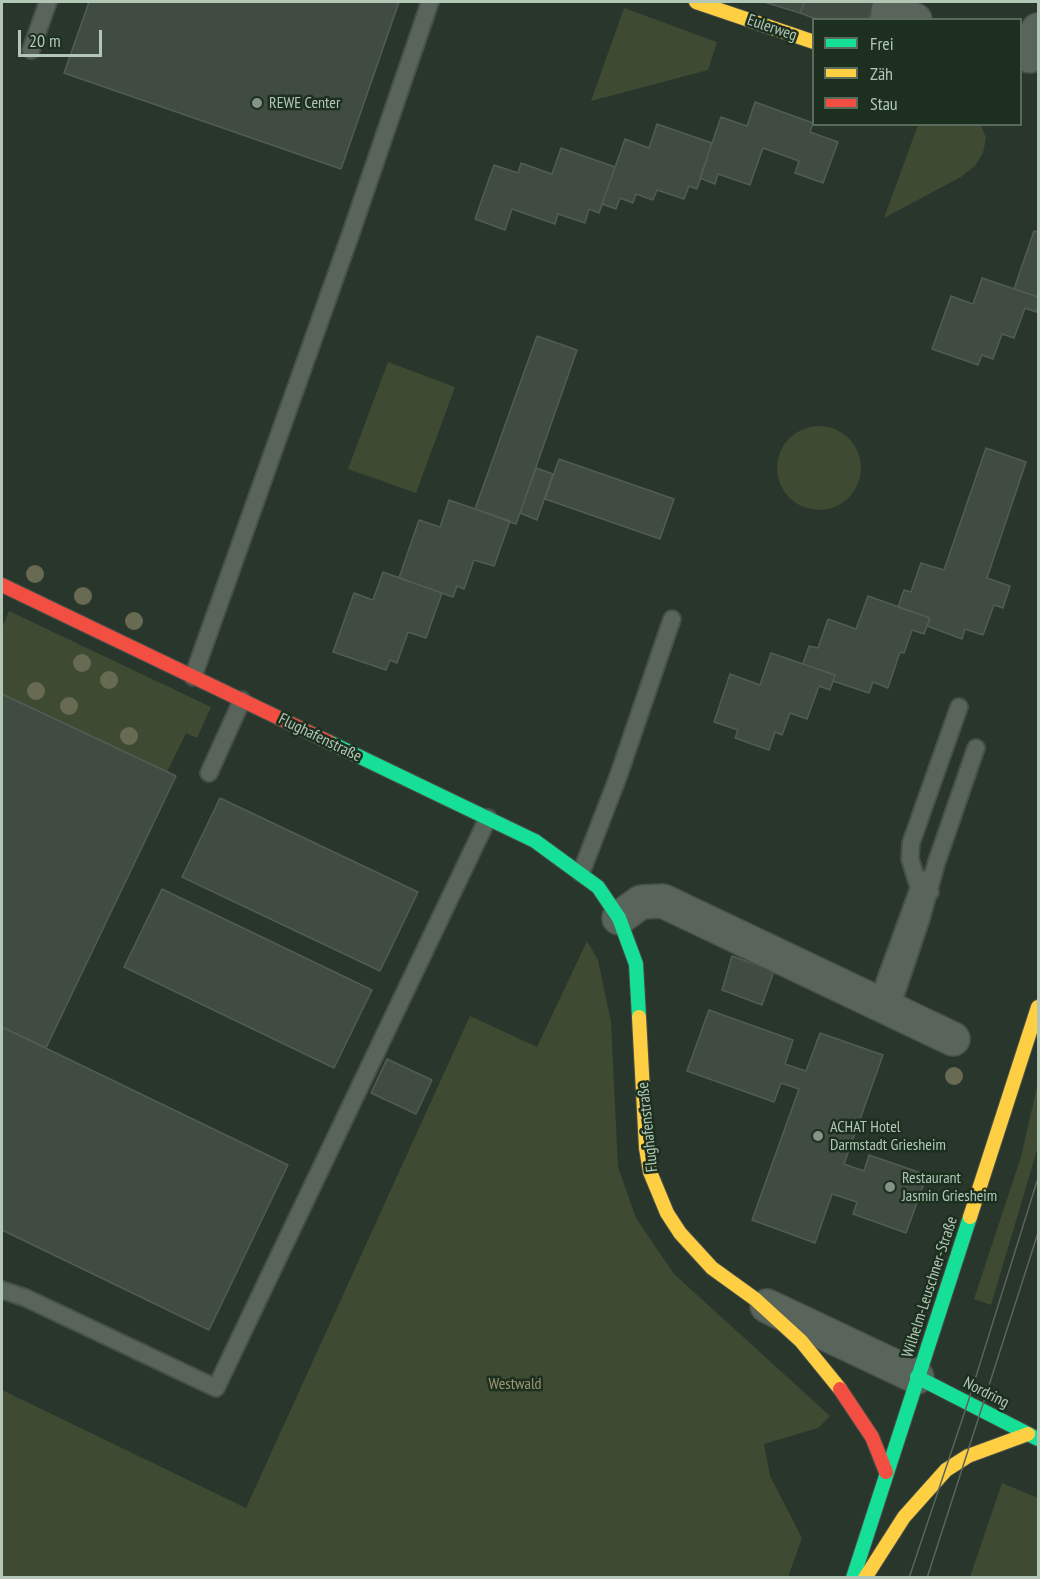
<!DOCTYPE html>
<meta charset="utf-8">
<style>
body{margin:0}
#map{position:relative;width:1040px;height:1579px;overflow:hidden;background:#29362c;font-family:"PT Sans Narrow",sans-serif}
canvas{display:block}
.frame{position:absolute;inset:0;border:3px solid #b3c7b7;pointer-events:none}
.legend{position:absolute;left:812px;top:18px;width:210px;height:108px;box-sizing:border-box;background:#1d3020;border:2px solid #596c5c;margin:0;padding:8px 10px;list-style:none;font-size:18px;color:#b3c7b7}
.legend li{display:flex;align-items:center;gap:12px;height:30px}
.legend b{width:30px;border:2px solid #596c5c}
.scale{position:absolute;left:18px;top:30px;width:84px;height:27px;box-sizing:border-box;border:3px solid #b3c7b7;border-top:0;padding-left:8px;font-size:18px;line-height:21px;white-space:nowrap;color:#b3c7b7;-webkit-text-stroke:4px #1d3020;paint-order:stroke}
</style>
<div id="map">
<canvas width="1040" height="1579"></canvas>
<div class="frame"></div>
<ul class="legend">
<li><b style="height:8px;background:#16e098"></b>Frei</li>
<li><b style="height:8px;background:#ffcf43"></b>Zäh</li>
<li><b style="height:8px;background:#f24e42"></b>Stau</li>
</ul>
<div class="scale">20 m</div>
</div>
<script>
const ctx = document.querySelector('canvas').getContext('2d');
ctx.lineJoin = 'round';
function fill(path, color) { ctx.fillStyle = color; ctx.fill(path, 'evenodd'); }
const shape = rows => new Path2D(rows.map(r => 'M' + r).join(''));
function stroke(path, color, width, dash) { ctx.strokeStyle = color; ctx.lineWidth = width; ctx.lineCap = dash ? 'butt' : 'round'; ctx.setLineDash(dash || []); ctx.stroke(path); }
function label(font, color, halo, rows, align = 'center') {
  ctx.font = font + ' "PT Sans Narrow",sans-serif'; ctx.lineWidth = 5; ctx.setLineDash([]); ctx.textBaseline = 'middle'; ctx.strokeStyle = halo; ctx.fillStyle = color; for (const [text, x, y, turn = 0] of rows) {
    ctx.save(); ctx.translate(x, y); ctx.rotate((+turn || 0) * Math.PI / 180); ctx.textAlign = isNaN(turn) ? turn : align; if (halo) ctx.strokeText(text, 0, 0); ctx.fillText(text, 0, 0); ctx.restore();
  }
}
fill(shape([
 [624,8,717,42,708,70,591,101],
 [918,125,981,125,986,138,983,153,975,166,961,177,884,218],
 [388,362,455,387,416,493,348,469],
 '777 468a42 42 0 1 1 84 0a42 42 0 1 1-84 0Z',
 [9,611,211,707,197,738,186,733,167,772,2,694,2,627],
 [587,941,598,960,611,1022,618,1167,636,1218,674,1274,830,1416,818,1428,764,1444,770,1476,802,1538,788,1577,2,1577,2,1390,246,1508,470,1016,537,1047],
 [1038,1082,1038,1147,991,1305,974,1299,1021,1157],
 [1002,1483,1038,1498,1038,1577,970,1577]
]), '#3f4a33');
const building = shape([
 [89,2,399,2,341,169,64,73,89,2],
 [764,2,805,2,800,13,764,2],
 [805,2,874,2,868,20,819,20,800,13,805,2],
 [755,102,813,123,810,132,838,142,823,183,795,173,799,161,763,148,750,185,718,174,715,184,700,178,721,117,747,126,755,102],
 [657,124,712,143,697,189,689,186,684,199,657,190,653,200,636,194,633,203,620,198,616,209,602,204,625,139,649,148,657,124],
 [561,148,615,167,599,213,589,209,585,223,558,214,555,224,512,209,505,230,475,219,494,165,518,173,521,163,552,174,561,148],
 [1034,231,1038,232,1038,297,1014,289,1034,231],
 [982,278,1038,297,1038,305,1036,312,1025,308,1014,338,1002,334,993,359,982,355,978,365,932,349,951,296,973,304,982,278],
 [537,336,577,350,516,524,475,509,537,336],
 [986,448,1026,462,987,578,1010,586,1003,608,994,605,983,635,965,629,962,639,927,626,930,618,898,607,904,590,911,592,921,563,944,570,986,448],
 [559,459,674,499,660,539,545,499,559,459],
 [536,468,553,474,537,520,520,513,536,468],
 [449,500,510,521,494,566,474,560,464,589,457,586,453,597,399,578,419,520,440,527,449,500],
 [383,572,442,593,426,638,408,632,397,663,390,660,386,670,333,652,354,593,373,600,383,572],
 [868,596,930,618,924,634,912,630,904,653,900,652,888,688,873,682,869,693,833,681,835,675,803,664,809,646,818,648,828,619,856,629,868,596],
 [771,653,835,675,830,690,819,686,807,719,790,713,782,735,775,732,769,750,735,738,738,730,714,722,730,674,760,685,771,653],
 [2,694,176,776,46,1048,2,1027,2,694],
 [220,798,418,892,380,971,182,877,220,798],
 [162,889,372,990,334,1068,124,967,162,889],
 [732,956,774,971,762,1005,722,990,732,956],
 [709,1010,793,1040,785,1064,806,1071,820,1033,883,1055,844,1164,864,1171,869,1155,927,1175,906,1233,853,1214,857,1202,832,1194,815,1243,752,1220,799,1089,781,1083,774,1102,687,1071,709,1010],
 [2,1027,288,1165,209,1330,2,1230,2,1027],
 [387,1059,432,1080,416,1114,371,1093,387,1059]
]);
fill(building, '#404b41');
stroke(building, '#515d54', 1.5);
const lane = shape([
 [31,50,48,2],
 [193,677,351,233,430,2],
 [209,773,242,700],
 [581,873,618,777,672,619],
 [930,892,919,888,910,859,911,843,959,707],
 [878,1001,919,888,925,879],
 [891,1008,921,919,936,864,976,748],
 [2,1290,26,1298,216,1388,488,818]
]);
const street = shape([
 [887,20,888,11,915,20],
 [1020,53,1030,56,1038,30],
 [619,918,641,902,663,901,953,1039],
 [767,1306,917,1377]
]);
const fast = shape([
 [329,742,535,841,598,887,619,918,636,964,639,1017],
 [917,1377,1038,1439],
 [853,1578,970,1217]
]);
const slow = shape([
 [696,2,814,42],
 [639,1017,646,1148,650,1172,667,1213,680,1233,712,1268,755,1299,801,1341,840,1389],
 [970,1217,1038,1007],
 [865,1578,904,1517,946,1470,968,1456,1028,1434]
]);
const jam = shape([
 [2,585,329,742],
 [840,1389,872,1437,886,1472]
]);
stroke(lane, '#465049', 20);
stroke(street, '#465049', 36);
stroke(fast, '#465049', 16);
stroke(slow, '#465049', 16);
stroke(jam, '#465049', 16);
stroke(lane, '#59645b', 16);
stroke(street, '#59645b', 33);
stroke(fast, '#16e098', 14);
stroke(slow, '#ffcf43', 14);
stroke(jam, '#f24e42', 14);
stroke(shape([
 [909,1578,968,1402,1038,1178],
 [927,1578,1038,1233]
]), '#5b645c', 1.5);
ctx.fillStyle = '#686a52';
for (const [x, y] of [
 [35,574],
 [83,596],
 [134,621],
 [82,663],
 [109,680],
 [36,691],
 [69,706],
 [129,736],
 [954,1076]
]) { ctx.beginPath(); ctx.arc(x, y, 9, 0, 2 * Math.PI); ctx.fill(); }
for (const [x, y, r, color] of [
 [257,103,6,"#839486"],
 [818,1136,6,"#839486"],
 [890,1187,6,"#839486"]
]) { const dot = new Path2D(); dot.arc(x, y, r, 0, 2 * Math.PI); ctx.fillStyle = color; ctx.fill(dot); stroke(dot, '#1d3020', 2); }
label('16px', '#b3c7b7', '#1d3020', [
 ["Eulerweg",772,28,19],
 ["Flughafenstraße",320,738,26],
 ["Flughafenstraße",648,1127,-96],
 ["Wilhelm-Leuschner-Straße",930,1287,-72],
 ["Nordring",986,1393,27]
]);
label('16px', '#b3c7b7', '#1d3020', [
 ["REWE Center",269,103],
 ["ACHAT Hotel",830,1127],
 ["Darmstadt Griesheim",830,1145],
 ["Restaurant",902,1178],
 ["Jasmin Griesheim",902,1196]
], 'left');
label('16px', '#9c9572', '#1d3020', [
 ["Westwald",515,1384]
]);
</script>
